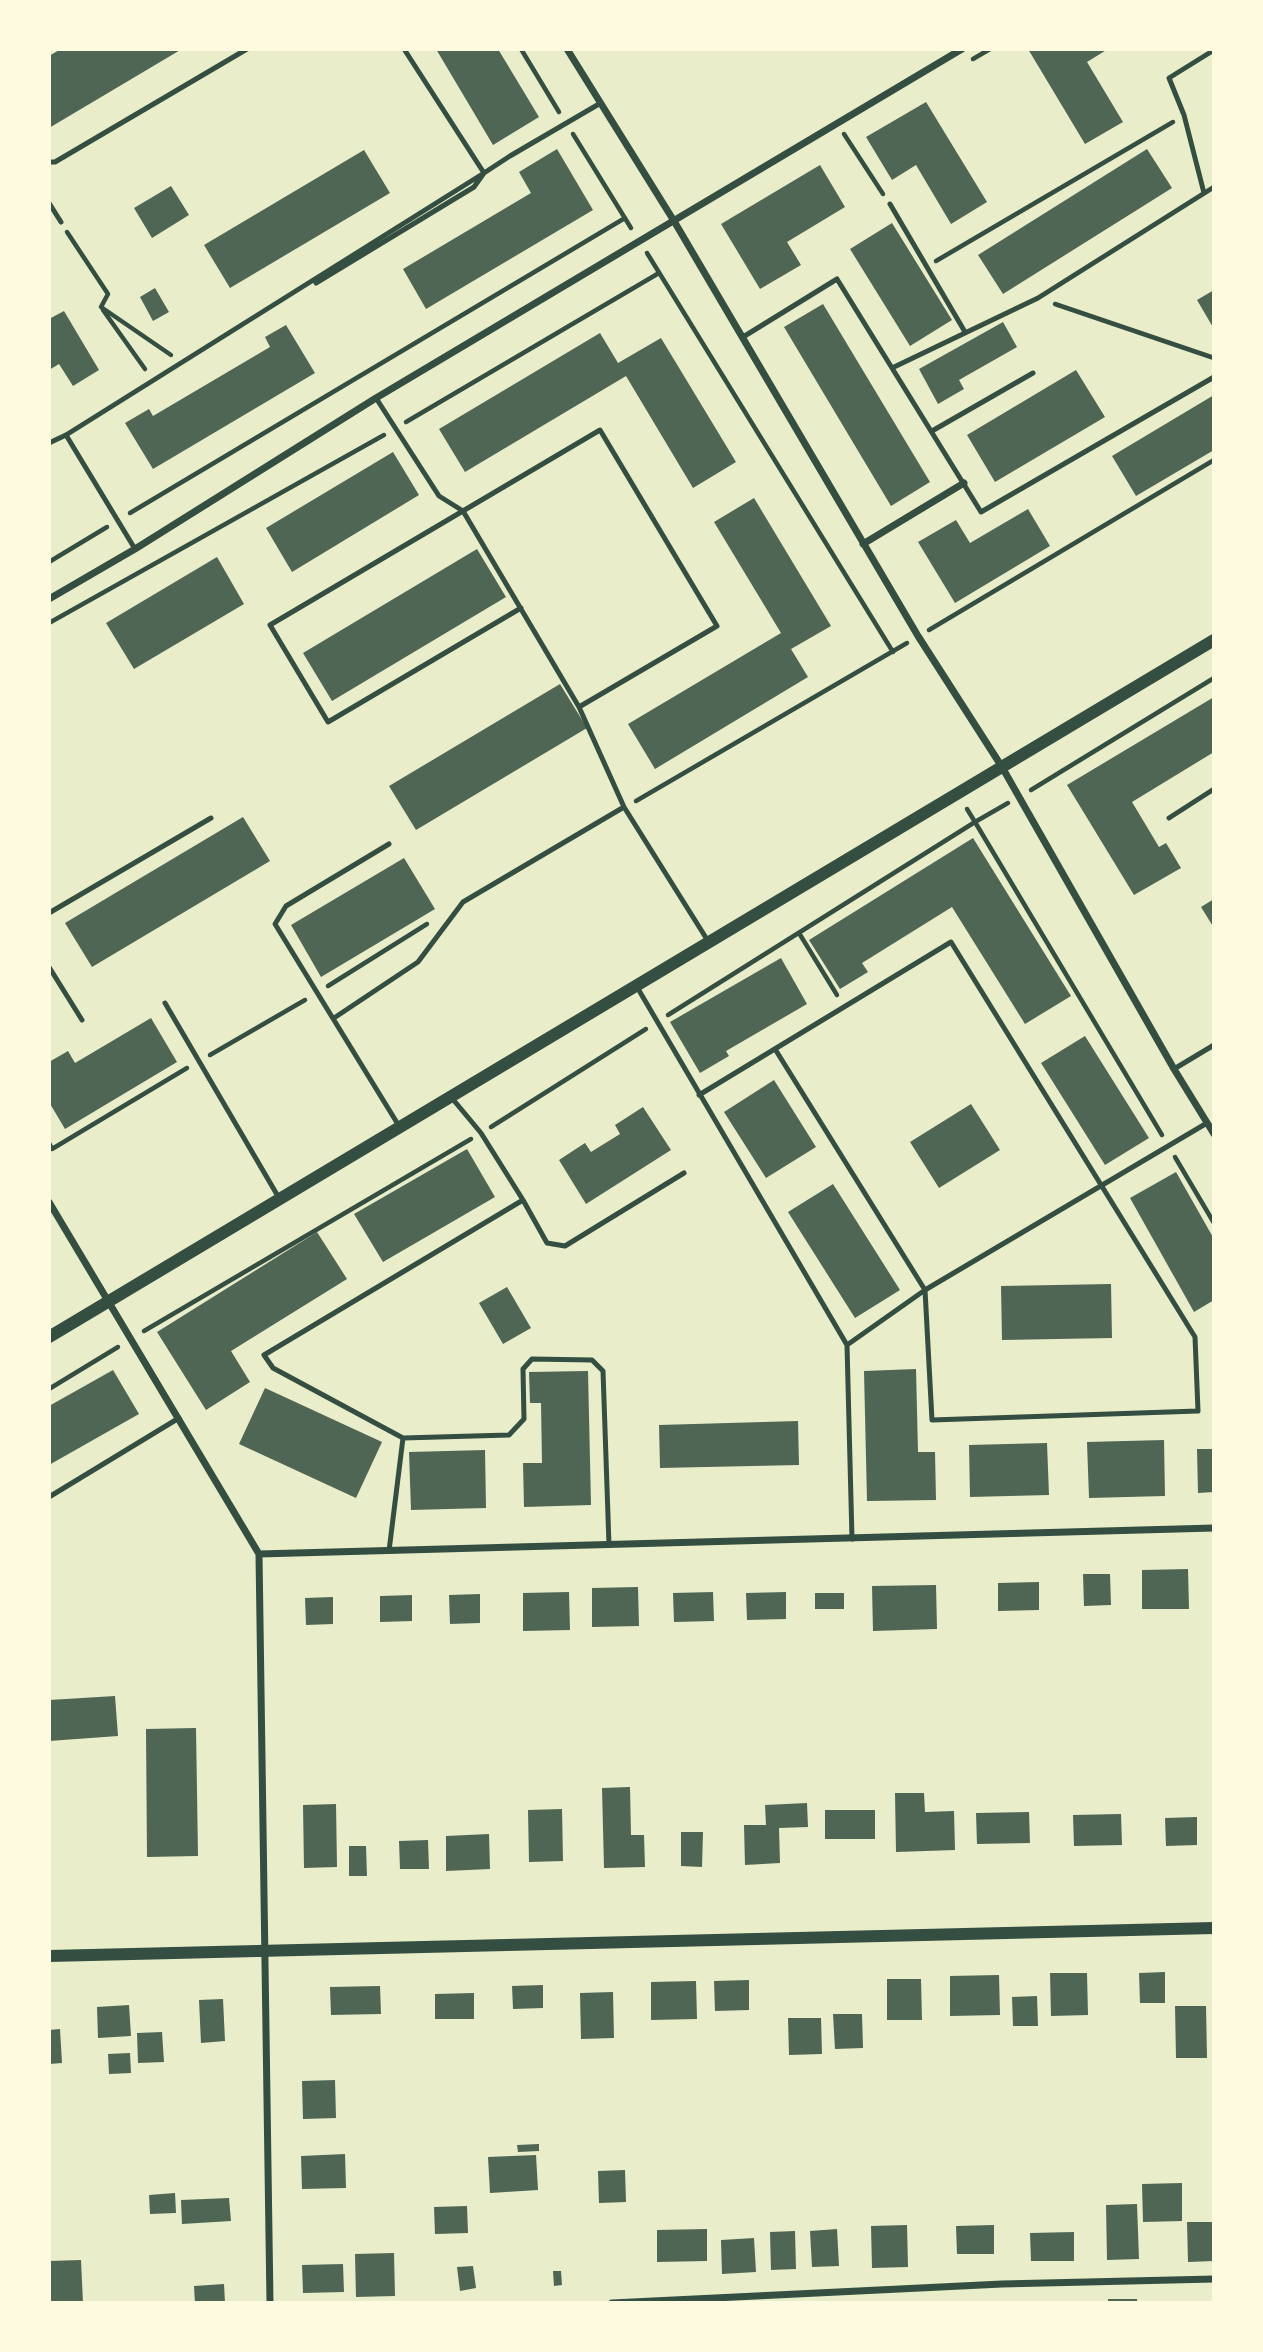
<!DOCTYPE html>
<style>
body{margin:0}
#map{position:relative;width:1263px;height:2352px;overflow:hidden;background:#e9edc9;font-family:"Source Sans 3",sans-serif}
canvas{display:block}
.frame{position:absolute;inset:0;border:51px solid #fefae0;pointer-events:none}
</style>
<div id="map">
<canvas width="1263" height="2352"></canvas>
<div class="frame"></div>
</div>
<script>
const ctx = document.querySelector('canvas').getContext('2d');
ctx.lineJoin = 'round';
function fill(path, color) { ctx.fillStyle = color; ctx.fill(path, 'evenodd'); }
const shape = rows => new Path2D(rows.map(r => 'M' + r).join(''));
function stroke(path, color, width, dash) { ctx.strokeStyle = color; ctx.lineWidth = width; ctx.lineCap = dash ? 'butt' : 'round'; ctx.setLineDash(dash || []); ctx.stroke(path); }
fill(shape([
 [61,49,182,49,49,128,49,56],
 [436,49,498,49,539,117,493,145],
 [1028,49,1108,49,1087,62,1123,122,1085,144],
 [926,102,987,202,951,224,916,165,892,180,866,137],
 [557,149,593,210,426,309,403,269,531,193,519,172],
 [1147,149,1172,188,1003,294,978,255],
 [364,150,390,193,230,288,204,245],
 [820,165,845,207,787,242,801,265,760,289,721,224],
 [171,186,189,215,152,238,134,208],
 [892,223,952,320,910,346,850,249],
 [155,288,169,312,153,321,140,297],
 [1214,290,1214,329,1197,300],
 [823,304,930,482,891,506,784,327],
 [64,311,99,370,73,386,59,364,49,370,49,319],
 [1003,322,1017,347,959,380,964,389,938,404,919,369],
 [286,325,315,373,153,469,125,423,149,409,153,416,270,347,265,337],
 [600,333,618,363,661,338,736,462,693,488,626,376,465,472,439,429],
 [1076,370,1105,417,995,482,967,435],
 [1214,395,1214,450,1136,496,1112,456],
 [393,452,419,495,292,572,266,528],
 [754,498,831,626,791,649,808,677,655,769,628,724,781,633,714,522],
 [1028,509,1050,546,955,603,918,542,956,520,970,543],
 [477,549,506,597,332,701,303,653],
 [217,557,244,604,134,669,106,623],
 [560,684,587,728,416,830,389,786],
 [1214,697,1214,752,1132,802,1159,847,1166,843,1181,868,1134,895,1067,785],
 [243,817,270,861,92,967,65,923],
 [973,838,1071,996,1025,1024,952,907,862,963,868,972,840,989,809,940],
 [404,858,435,909,321,977,291,925],
 [1214,899,1214,928,1201,907],
 [781,958,807,1004,726,1051,729,1056,700,1073,670,1022],
 [151,1018,177,1062,65,1129,49,1102,49,1062,68,1051,75,1063],
 [1085,1036,1149,1138,1105,1165,1041,1063],
 [774,1080,816,1147,766,1178,724,1112],
 [971,1104,1000,1150,939,1188,910,1142],
 [643,1107,671,1150,586,1204,559,1160,585,1143,591,1152,620,1134,615,1125],
 [467,1149,495,1197,383,1262,354,1214],
 [1176,1172,1214,1239,1214,1300,1194,1312,1130,1198],
 [833,1184,900,1290,855,1318,788,1212],
 [317,1232,347,1279,231,1351,250,1382,206,1410,157,1332],
 [1111,1284,1112,1338,1002,1340,1001,1286],
 [507,1287,531,1328,503,1344,479,1303],
 [916,1369,918,1452,935,1452,936,1500,867,1501,864,1371],
 [113,1370,139,1414,49,1465,49,1406],
 [588,1371,591,1505,524,1507,523,1463,542,1463,541,1403,530,1403,529,1372],
 [265,1388,382,1442,356,1498,239,1444],
 [798,1421,799,1465,660,1468,659,1425],
 [1164,1440,1165,1496,1089,1498,1087,1442],
 [1047,1443,1049,1495,970,1497,969,1445],
 [1197,1449,1214,1449,1214,1492,1198,1493],
 [485,1450,486,1508,411,1510,409,1452],
 [1188,1569,1189,1609,1142,1609,1142,1570],
 [1083,1574,1110,1574,1111,1605,1084,1606],
 [1039,1582,1039,1610,998,1611,998,1583],
 [936,1585,937,1629,873,1631,872,1586],
 [638,1587,639,1626,592,1627,592,1588],
 [569,1592,570,1630,523,1631,523,1593],
 [713,1592,714,1621,674,1622,673,1593],
 [786,1592,786,1619,747,1620,746,1593],
 [815,1593,844,1593,844,1609,815,1609],
 [480,1594,480,1623,450,1624,449,1595],
 [412,1595,412,1621,380,1622,380,1596],
 [333,1597,333,1624,306,1625,305,1598],
 [115,1696,118,1736,49,1741,49,1700],
 [196,1728,198,1856,147,1857,146,1729],
 [630,1787,631,1835,644,1835,645,1867,604,1868,602,1788],
 [895,1793,924,1793,925,1812,954,1811,955,1850,896,1852],
 [807,1803,808,1827,779,1828,780,1863,745,1865,744,1825,766,1825,765,1805],
 [336,1804,337,1867,304,1868,303,1805],
 [562,1809,563,1861,529,1862,528,1810],
 [825,1810,875,1810,875,1839,825,1839],
 [1029,1812,1030,1843,977,1844,976,1813],
 [1121,1814,1122,1845,1074,1846,1073,1815],
 [1197,1817,1197,1845,1166,1846,1165,1818],
 [681,1832,703,1832,702,1867,681,1866],
 [489,1834,490,1869,446,1871,446,1836],
 [428,1840,429,1869,400,1869,399,1841],
 [349,1846,366,1846,367,1876,349,1876],
 [1165,1972,1165,2003,1140,2003,1139,1973],
 [1050,1973,1087,1973,1088,2015,1051,2016],
 [999,1975,1000,2015,950,2016,950,1976],
 [887,1979,921,1979,922,2020,887,2020],
 [749,1980,749,2010,715,2011,714,1981],
 [696,1981,697,2019,651,2020,651,1982],
 [543,1985,543,2008,513,2009,512,1986],
 [380,1986,381,2014,331,2015,330,1987],
 [613,1992,614,2038,581,2039,580,1993],
 [474,1993,474,2019,435,2019,435,1994],
 [1037,1996,1038,2026,1013,2026,1012,1997],
 [223,1999,225,2041,201,2043,199,2000],
 [129,2005,131,2036,98,2038,97,2007],
 [1175,2006,1206,2006,1207,2058,1176,2058],
 [833,2014,862,2014,863,2048,835,2049],
 [788,2018,821,2018,822,2054,789,2055],
 [60,2029,62,2063,49,2064,49,2030],
 [162,2032,164,2062,138,2063,137,2033],
 [130,2053,131,2073,109,2074,108,2054],
 [335,2080,336,2118,303,2119,302,2081],
 [539,2144,539,2151,518,2152,517,2145],
 [345,2154,346,2188,302,2189,301,2156],
 [536,2155,538,2190,490,2193,488,2157],
 [625,2170,626,2202,599,2203,598,2171],
 [1182,2183,1182,2221,1143,2222,1142,2184],
 [175,2193,176,2213,150,2214,149,2195],
 [229,2198,231,2221,182,2224,181,2200],
 [1137,2204,1139,2259,1107,2260,1106,2205],
 [467,2206,468,2233,435,2234,434,2207],
 [1187,2222,1214,2222,1214,2261,1188,2262],
 [907,2225,908,2267,872,2268,871,2226],
 [994,2225,994,2254,957,2254,956,2226],
 [707,2229,707,2261,657,2262,657,2230],
 [837,2229,839,2266,812,2267,810,2231],
 [795,2231,796,2269,771,2270,770,2232],
 [1074,2232,1074,2261,1031,2261,1030,2233],
 [754,2238,756,2272,722,2274,721,2240],
 [394,2253,395,2296,356,2297,355,2254],
 [81,2260,83,2303,49,2303,49,2261],
 [343,2264,344,2292,303,2293,302,2265],
 [473,2266,476,2288,460,2291,457,2267],
 [553,2271,561,2271,562,2285,554,2286],
 [224,2284,225,2303,195,2303,194,2286],
 [1108,2299,1137,2299,1137,2303,1108,2303]
]), '#4f6655');
stroke(shape([
 [521,49,559,112],
 [973,59,990,49],
 [573,134,631,228],
 [844,134,883,194],
 [67,232,108,294,101,307,171,355],
 [647,253,893,652],
 [936,261,1173,122],
 [1055,304,1214,358],
 [103,310,145,369],
 [406,422,659,273],
 [130,513,625,218],
 [49,562,107,527],
 [49,623,384,435],
 [929,630,1214,460],
 [1031,790,1214,678],
 [636,801,907,643],
 [967,809,975,822,1008,803],
 [799,933,837,995],
 [328,986,427,924],
 [668,1015,975,822,1162,1135],
 [210,1055,305,1000],
 [491,1127,646,1029],
 [49,1143,52,1149,187,1068],
 [1175,1157,1214,1223],
 [144,1331,471,1139],
 [49,1389,118,1347]
]), '#344e41', 4.5);
stroke(shape([
 [49,162,55,162,247,49],
 [1204,193,1184,115,1169,78,1214,50],
 [49,203,61,222],
 [890,204,965,332],
 [316,283,474,187,484,173,510,156,599,104],
 [743,337,837,279,981,512,1214,377],
 [892,368,1038,298,1214,187],
 [376,398,439,496,463,511,579,707,624,807,708,941],
 [932,431,1033,373],
 [66,435,135,549],
 [49,443,66,435,484,173,404,49],
 [521,608,328,722,270,625,600,430,717,626,579,707],
 [1169,818,1214,789],
 [389,844,286,906,275,924,399,1126],
 [49,913,211,818],
 [49,967,82,1020],
 [637,987,847,1345,852,1539],
 [165,1003,279,1198],
 [334,1018,418,962,463,902,624,807],
 [1174,1069,1214,1045],
 [699,1095,951,942,1195,1337,1198,1411,932,1420,925,1290,775,1049],
 [451,1097,481,1133,523,1200,264,1355,273,1368,403,1438,509,1435,524,1419,523,1369,532,1359,592,1360,603,1371,609,1545],
 [523,1200,547,1243,565,1246,684,1173],
 [847,1345,925,1290,1207,1123],
 [49,1497,179,1418],
 [389,1551,403,1438]
]), '#344e41', 5);
stroke(shape([
 [567,49,674,221,918,636,1002,767,1174,1069,1214,1134],
 [863,544,964,483],
 [49,599,135,549,376,398,962,49],
 [49,1202,259,1554,270,2303],
 [259,1554,1214,1528],
 [612,2303,1002,2284,1214,2279]
]), '#344e41', 7);
stroke(shape([
 [49,1337,1214,640],
 [49,1956,1214,1928]
]), '#344e41', 12);
</script>
